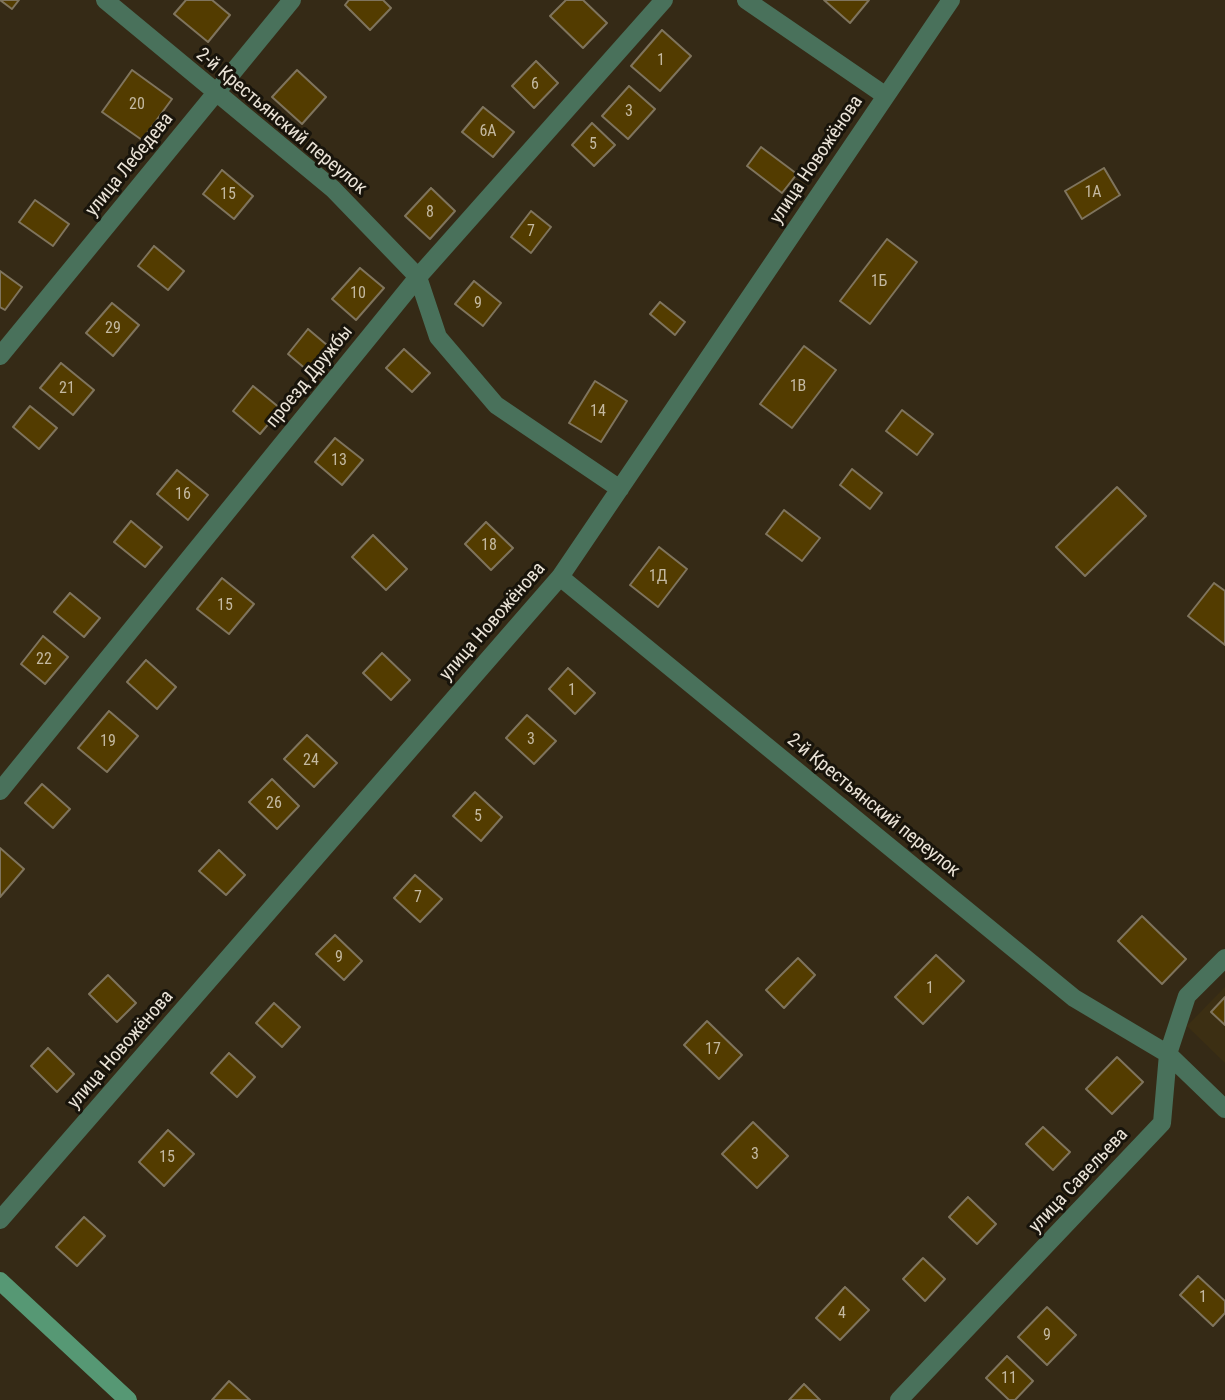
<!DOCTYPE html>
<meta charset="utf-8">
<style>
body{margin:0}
canvas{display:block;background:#352a16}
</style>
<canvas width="1225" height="1400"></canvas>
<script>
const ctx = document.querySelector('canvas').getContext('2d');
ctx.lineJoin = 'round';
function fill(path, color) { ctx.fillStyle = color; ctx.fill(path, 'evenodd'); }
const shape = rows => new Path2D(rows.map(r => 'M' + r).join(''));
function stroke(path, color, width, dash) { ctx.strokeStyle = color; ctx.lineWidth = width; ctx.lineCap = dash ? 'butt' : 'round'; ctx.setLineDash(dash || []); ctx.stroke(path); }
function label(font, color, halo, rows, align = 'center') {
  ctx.font = font + ' "Roboto Condensed",sans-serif'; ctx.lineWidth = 6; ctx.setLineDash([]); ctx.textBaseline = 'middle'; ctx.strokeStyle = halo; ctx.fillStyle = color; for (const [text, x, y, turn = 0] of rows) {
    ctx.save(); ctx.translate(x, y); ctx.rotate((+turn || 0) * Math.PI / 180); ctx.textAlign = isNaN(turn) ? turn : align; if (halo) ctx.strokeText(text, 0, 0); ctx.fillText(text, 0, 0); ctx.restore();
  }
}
fill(shape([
 [1225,987,1225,1063,1187,1026]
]), '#3c2f13');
const building = shape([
 [0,0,19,0,12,9,0,0],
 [186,0,212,0,230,15,208,42,174,14,186,0],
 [349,0,383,0,391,8,370,30,345,5,349,0],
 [566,0,583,0,607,23,583,48,550,16,566,0],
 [824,0,869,0,850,23,824,0],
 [662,30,691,56,660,91,631,66,662,30],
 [536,61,558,83,534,108,512,86,536,61],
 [132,70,172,99,142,140,102,112,132,70],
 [297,70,326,97,302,124,272,97,297,70],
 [629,86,655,109,628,139,602,116,629,86],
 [483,107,514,132,493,157,462,132,483,107],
 [592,123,615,145,594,166,572,145,592,123],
 [761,147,797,174,782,193,747,166,761,147],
 [1104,168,1120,195,1082,219,1065,191,1104,168],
 [222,170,253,196,234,219,203,194,222,170],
 [431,188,455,211,430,239,405,216,431,188],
 [35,200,69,224,53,246,19,222,35,200],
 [531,211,551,227,531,253,511,237,531,211],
 [887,239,917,262,870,324,840,301,887,239],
 [154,246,184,271,168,290,138,266,154,246],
 [360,268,384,288,356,320,332,299,360,268],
 [0,271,22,287,5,310,0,307,0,271],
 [474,281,501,303,483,326,455,304,474,281],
 [660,302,685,322,675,335,650,314,660,302],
 [112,303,139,325,113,356,86,333,112,303],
 [308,329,334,351,314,376,288,354,308,329],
 [804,346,836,370,792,428,760,404,804,346],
 [404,349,430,373,412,392,386,368,404,349],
 [61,363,94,390,73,415,40,388,61,363],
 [595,381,627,401,601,442,569,423,595,381],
 [253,386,281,409,260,434,233,411,253,386],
 [30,406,57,428,39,449,13,427,30,406],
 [902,410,933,434,917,455,886,431,902,410],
 [335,438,363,460,342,485,315,462,335,438],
 [852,469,882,493,870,509,840,485,852,469],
 [177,470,208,495,188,520,157,494,177,470],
 [1117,487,1146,516,1085,576,1056,547,1117,487],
 [784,510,820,538,802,561,766,534,784,510],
 [131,521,162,547,145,567,114,542,131,521],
 [486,522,513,548,491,570,465,544,486,522],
 [373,535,407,569,386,590,352,557,373,535],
 [659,547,687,569,658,607,630,585,659,547],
 [222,578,254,604,229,634,197,609,222,578],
 [1214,583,1225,591,1225,645,1188,616,1214,583],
 [70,593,100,618,84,637,54,612,70,593],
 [43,636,68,657,45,684,21,664,43,636],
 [382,653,410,680,391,700,363,673,382,653],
 [146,660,176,687,157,709,127,682,146,660],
 [568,668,595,693,575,714,549,689,568,668],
 [109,711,138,736,107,772,78,748,109,711],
 [527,715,556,741,534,764,506,738,527,715],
 [307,735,337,763,314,787,284,759,307,735],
 [272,779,299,806,277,829,249,802,272,779],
 [42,784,70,809,53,828,25,803,42,784],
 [475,792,502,817,481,841,453,816,475,792],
 [0,848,24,869,0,897,0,848],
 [219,850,245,875,226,895,199,871,219,850],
 [415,875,442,899,420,922,394,898,415,875],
 [1142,916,1186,959,1162,984,1118,941,1142,916],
 [335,935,362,961,344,980,316,954,335,935],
 [936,955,964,981,923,1024,895,997,936,955],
 [798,958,815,975,784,1008,766,990,798,958],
 [108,975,136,1003,117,1022,89,994,108,975],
 [1225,997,1225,1025,1211,1012,1225,997],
 [274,1003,300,1027,282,1047,256,1023,274,1003],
 [707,1021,742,1055,719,1079,684,1045,707,1021],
 [48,1048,74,1074,57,1092,31,1066,48,1048],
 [229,1053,255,1077,237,1097,211,1073,229,1053],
 [1117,1057,1143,1082,1112,1114,1086,1089,1117,1057],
 [753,1122,788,1156,757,1188,722,1154,753,1122],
 [1043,1127,1070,1152,1053,1170,1026,1144,1043,1127],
 [168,1130,194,1154,164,1186,139,1162,168,1130],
 [968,1197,996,1224,977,1244,949,1217,968,1197],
 [84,1217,105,1236,77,1266,56,1247,84,1217],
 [923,1258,945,1279,925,1301,903,1279,923,1258],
 [1198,1276,1225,1301,1225,1313,1213,1326,1180,1295,1198,1276],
 [845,1287,869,1310,840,1340,816,1318,845,1287],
 [1047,1307,1076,1335,1047,1365,1018,1337,1047,1307],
 [1007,1356,1033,1381,1015,1400,1009,1400,986,1378,1007,1356],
 [229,1381,250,1400,212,1400,229,1381],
 [804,1384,820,1400,789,1400,804,1384]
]);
fill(building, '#533c00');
stroke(building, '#7f745d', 2);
stroke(shape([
 [105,0,333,189,418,277,438,337,496,405,620,489],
 [746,0,886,96],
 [0,356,292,0],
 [560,577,1074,998,1168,1054,1225,1109],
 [0,791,418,277,664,0],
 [0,1220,560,577,951,0],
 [899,1400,1162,1123,1168,1054,1187,996,1225,958]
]), '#49715b', 18);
stroke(shape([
 [0,1281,128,1400]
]), '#569874', 18);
label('16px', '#c4b9a1', null, [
 ["1",661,61],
 ["6",535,85],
 ["20",137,105],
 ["3",629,112],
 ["6А",488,132],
 ["5",593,145],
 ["1А",1093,193],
 ["15",228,195],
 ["8",430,213],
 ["7",531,232],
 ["1Б",879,282],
 ["10",358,294],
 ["9",478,304],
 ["29",113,329],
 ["1В",798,387],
 ["21",67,389],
 ["14",598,412],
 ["13",339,461],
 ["16",183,495],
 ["18",489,546],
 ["1Д",658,577],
 ["15",225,606],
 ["22",44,660],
 ["1",572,691],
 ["3",531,740],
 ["19",108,742],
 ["24",311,761],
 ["26",274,804],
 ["5",478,817],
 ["7",418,898],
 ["9",339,958],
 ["1",930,989],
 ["17",713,1050],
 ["3",755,1155],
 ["15",167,1158],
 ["1",1203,1298],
 ["4",842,1314],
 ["9",1047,1336],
 ["11",1009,1379]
]);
label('19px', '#eae3d7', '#18140b', [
 ["2-й Крестьянский переулок",281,122,40],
 ["улица Новожёнова",817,160,-56],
 ["улица Лебедева",130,165,-51],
 ["проезд Дружбы",310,377,-51],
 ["улица Новожёнова",493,622,-49],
 ["2-й Крестьянский переулок",873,806,39],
 ["улица Новожёнова",121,1050,-49],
 ["улица Савельева",1079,1181,-47]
]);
</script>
